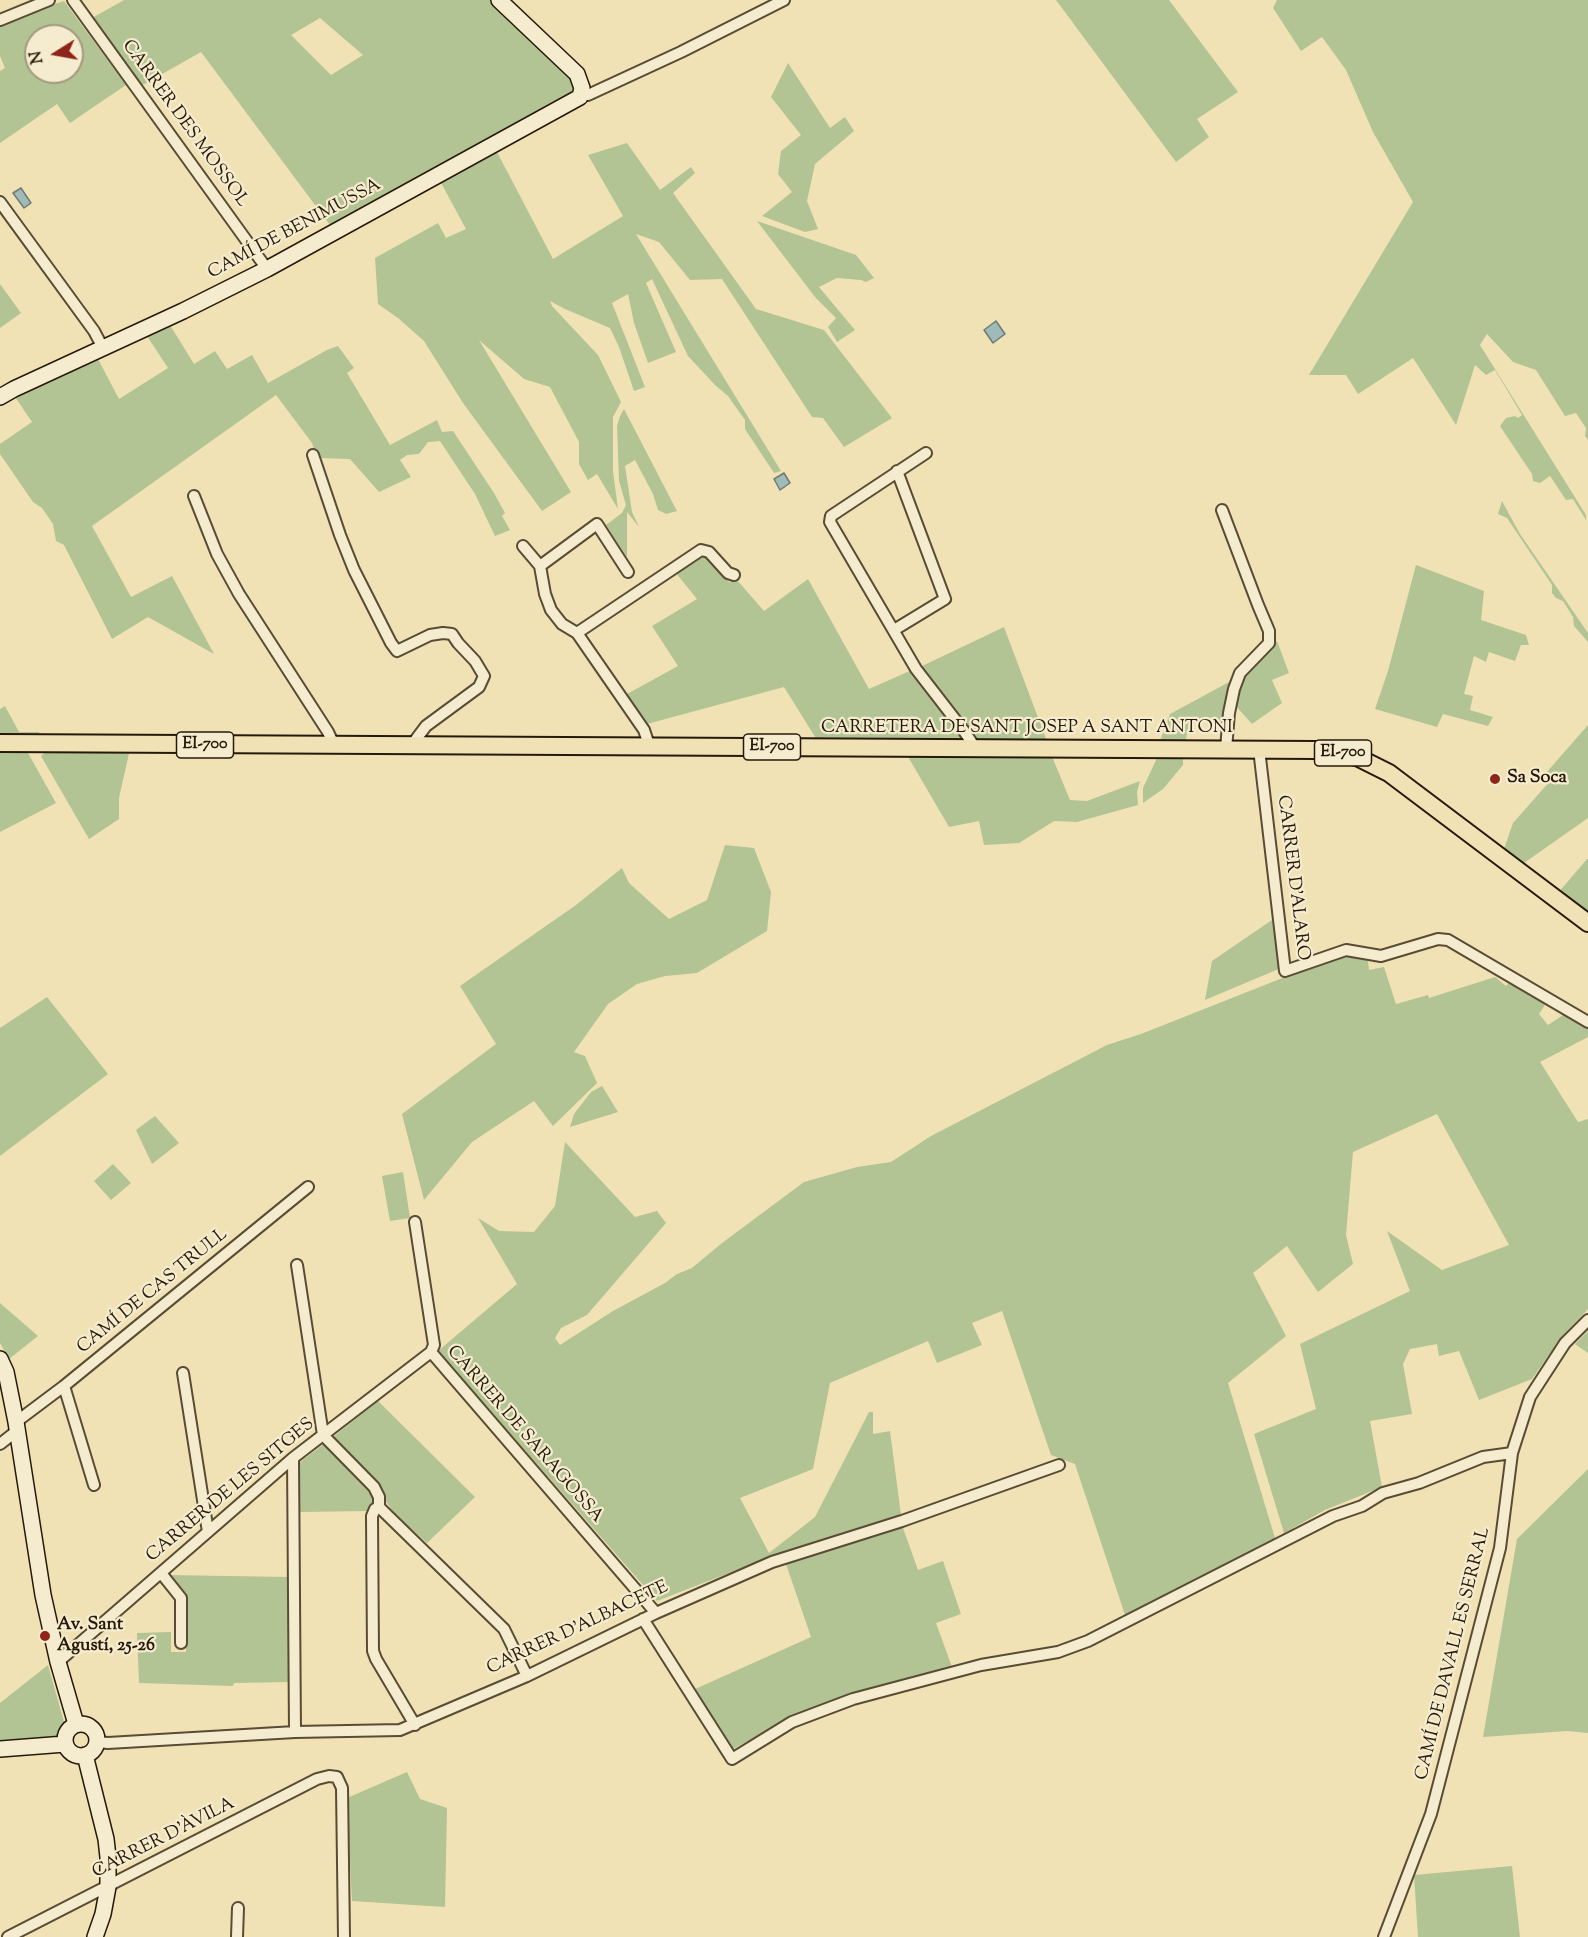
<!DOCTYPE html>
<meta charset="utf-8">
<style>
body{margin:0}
#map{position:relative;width:1588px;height:1937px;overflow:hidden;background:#f0e2b5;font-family:"Sorts Mill Goudy",serif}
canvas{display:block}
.north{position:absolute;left:24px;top:24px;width:60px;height:60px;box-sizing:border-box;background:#f5eccf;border:2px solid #a39880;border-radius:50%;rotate:259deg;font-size:16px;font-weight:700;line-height:24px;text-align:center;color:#271909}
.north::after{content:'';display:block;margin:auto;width:21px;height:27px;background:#8f2418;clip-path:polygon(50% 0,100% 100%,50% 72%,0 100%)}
</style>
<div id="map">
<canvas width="1588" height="1937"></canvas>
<div class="north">N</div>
</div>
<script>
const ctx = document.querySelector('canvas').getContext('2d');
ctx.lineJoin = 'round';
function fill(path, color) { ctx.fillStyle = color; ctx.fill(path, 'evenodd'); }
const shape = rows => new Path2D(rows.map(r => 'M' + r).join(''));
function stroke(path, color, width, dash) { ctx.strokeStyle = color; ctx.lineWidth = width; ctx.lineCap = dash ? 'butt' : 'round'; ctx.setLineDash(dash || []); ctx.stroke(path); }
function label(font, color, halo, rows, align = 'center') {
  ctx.font = font + ' "Sorts Mill Goudy",serif'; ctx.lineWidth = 4.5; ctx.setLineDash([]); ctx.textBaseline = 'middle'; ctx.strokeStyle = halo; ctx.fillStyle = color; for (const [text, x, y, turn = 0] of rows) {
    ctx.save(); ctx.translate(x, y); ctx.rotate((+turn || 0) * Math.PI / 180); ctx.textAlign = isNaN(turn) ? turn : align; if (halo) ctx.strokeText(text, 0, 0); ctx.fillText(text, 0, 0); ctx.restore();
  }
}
fill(shape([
 [124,0,490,0,573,80,576,87,573,91,330,225,201,52,141,86,92,18],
 [320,18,363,55,331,75,291,35],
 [1056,0,1169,0,1238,92,1197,119,1209,137,1176,162],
 [1277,0,1588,0,1588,440,1585,436,1586,428,1576,413,1565,416,1536,370,1513,362,1487,334,1480,345,1586,515,1586,520,1573,499,1566,500,1550,476,1540,483,1533,481,1532,474,1500,426,1506,418,1515,416,1518,418,1522,415,1495,370,1486,375,1475,365,1456,425,1413,358,1358,394,1346,375,1309,375,1413,202,1373,132,1346,70,1322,37,1301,51,1273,8],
 [64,1,126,85,70,123,57,104,0,143,0,71,5,68,0,56,0,22],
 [36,36,72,36,72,72,36,72],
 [788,63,830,128,845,117,854,131,815,164,807,201,818,229,805,232,762,216,792,192,778,174,781,151,801,135,771,97],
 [627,143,660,190,691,167,695,173,673,193,756,309,824,330,892,418,844,447,823,418,812,417,722,279,690,280,659,242,636,234,781,471,774,473,745,429,745,420,728,396,715,385,688,356,652,279,646,283,676,352,648,363,634,323,628,294,612,303,645,387,634,391,619,347,610,328,565,309,550,301,552,306,598,355,621,402,613,417,613,471,618,509,597,474,588,480,579,464,579,442,550,387,524,379,479,340,571,492,542,511,463,403,424,341,398,318,378,304,375,258,438,223,446,238,466,229,440,181,497,152,553,259,623,216,588,155],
 [757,221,856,255,874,278,866,282,861,280,837,278,819,287,855,330,837,342,828,327,836,318,815,297],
 [0,284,21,313,0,328],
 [170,325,194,364,215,351,227,369,252,355,268,383,327,350,338,346,354,368,347,373,390,445,437,420,442,432,453,431,494,493,505,513,502,516,510,530,495,536,475,494,440,441,428,442,419,454,407,455,400,460,411,477,379,492,350,459,317,458,312,443,276,395,92,526,131,597,172,576,214,654,148,617,112,639,64,545,56,541,53,524,42,508,33,502,0,454,0,444,32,422,15,397,98,359,119,399,168,368,147,336],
 [624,409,677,511,666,514,658,510,653,494,635,460,625,466,632,512,639,527,627,512,627,557,606,525,622,513,626,505,619,481,617,426,620,416],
 [1502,501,1520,534,1588,633,1588,642,1574,626,1573,617,1563,601,1556,598,1552,593,1552,585,1507,518,1498,514],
 [705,554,729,582,737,580,764,611,808,579,869,689,912,670,963,741,817,740,784,687,647,724,627,694,678,666,652,626,697,599,675,572],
 [1416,565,1484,591,1481,620,1526,635,1529,645,1521,645,1515,661,1489,652,1486,662,1474,656,1464,694,1473,696,1470,710,1493,717,1488,726,1443,714,1437,727,1375,709,1388,671],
 [1004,627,1048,744,979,744,920,667],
 [1277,641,1289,673,1272,680,1282,703,1252,724,1234,704,1239,679],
 [1231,681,1225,723,1210,729,1205,717,1189,725,1185,743,1162,743,1161,738,1170,714],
 [5,706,19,732,39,732,40,738,0,738,0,709],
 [1588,725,1588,818,1524,863,1504,849,1513,823,1551,780,1546,773],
 [0,749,19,749,28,753,56,803,0,832],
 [130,749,119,798,119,819,89,839,41,756,47,750],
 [1051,754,1070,800,1087,801,1140,781,1137,792,1138,805,1077,822,1054,821,1019,843,984,845,979,821,949,827,907,755],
 [1161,754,1183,754,1183,765,1163,789,1143,803,1143,788,1157,758],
 [725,845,754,848,771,892,767,931,697,973,665,976,637,984,608,1004,574,1052,585,1056,597,1083,553,1126,534,1101,472,1142,424,1200,402,1114,496,1044,460,986,576,905,622,868,629,883,669,919,707,900],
 [1587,859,1588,859,1588,916,1558,893],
 [1272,920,1281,968,1205,1000,1212,961],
 [1343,954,1368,961,1369,970,1384,967,1396,1004,1428,995,1429,998,1495,977,1506,986,1511,980,1548,1000,1539,1014,1548,1025,1566,1013,1588,1027,1588,1037,1540,1062,1578,1122,1588,1119,1588,1309,1563,1335,1532,1379,1479,1400,1459,1351,1439,1356,1437,1344,1410,1349,1403,1364,1412,1414,1370,1421,1382,1487,1325,1510,1284,1533,1254,1434,1316,1409,1300,1344,1410,1291,1387,1231,1442,1270,1509,1245,1437,1114,1353,1152,1346,1235,1353,1264,1318,1292,1287,1246,1253,1273,1286,1336,1228,1383,1275,1538,1126,1618,1075,1464,1051,1455,1002,1311,972,1323,982,1345,937,1363,928,1341,830,1383,813,1469,740,1498,769,1553,815,1517,869,1412,873,1412,873,1434,890,1431,901,1515,770,1557,657,1601,438,1351,517,1284,478,1218,499,1231,534,1232,555,1206,565,1142,635,1217,657,1211,666,1223,587,1315,561,1328,555,1338,560,1345,613,1311,665,1283,677,1274,692,1268,722,1243,804,1182,857,1167,891,1162,931,1136,1107,1045,1141,1034],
 [47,997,108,1074,0,1156,0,1028],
 [602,1086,618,1112,570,1127,574,1114,591,1092],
 [155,1116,179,1143,152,1164,136,1130],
 [113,1164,131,1183,111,1200,94,1181],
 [403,1172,410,1218,390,1221,382,1176],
 [0,1303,38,1336,9,1359,0,1343],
 [1588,1331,1588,1353,1575,1344],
 [378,1401,475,1497,427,1543,396,1515,387,1503,374,1479,333,1437],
 [325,1443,371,1490,375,1499,368,1511,300,1512,300,1462],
 [1588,1469,1588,1733,1567,1731,1483,1737,1517,1539],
 [899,1525,903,1528,918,1570,943,1561,961,1614,936,1623,952,1667,846,1696,783,1722,731,1750,693,1690,811,1637,786,1564,798,1555],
 [168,1575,289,1577,289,1682,234,1683,233,1686,139,1683,137,1633,171,1632,171,1652,186,1652,186,1603],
 [48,1665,64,1722,56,1737,0,1744,0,1703],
 [407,1772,420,1799,447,1808,445,1907,352,1901,347,1798],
 [1512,1866,1520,1937,1418,1937,1414,1875]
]), '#b2c493');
const water = shape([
 [21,188,31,203,24,208,13,193,21,188],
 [996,321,1005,334,993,343,984,330,996,321],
 [784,473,790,483,780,490,774,479,784,473]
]);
fill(water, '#9fbbb9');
stroke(water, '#6f7a73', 1.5);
const street = shape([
 [73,0,267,269],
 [0,20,49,0],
 [582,93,588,95,681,52,784,0],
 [0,202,94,331,103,348],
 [926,453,831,516,830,522,916,669,964,731,972,743,973,748],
 [313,455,340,535,354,570,391,643,397,651,430,635,443,633,452,634,458,643,475,661,484,676,479,687,426,726,411,746],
 [194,496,217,554,239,594,328,732,334,745],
 [1222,510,1258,605,1269,631,1269,643,1240,673,1234,689,1229,713,1226,749],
 [523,546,540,566,545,594,551,610,562,624,577,633,701,550,709,552,728,573,734,575],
 [540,566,597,524,628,572],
 [894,630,945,599,897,471],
 [577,633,644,730,648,742,648,747],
 [1259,749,1285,971,1346,950,1381,956,1438,939,1448,940,1588,1022],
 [415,1222,434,1345,431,1352,656,1613],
 [297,1265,323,1435,374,1487,379,1497,379,1507],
 [183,1373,208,1532],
 [64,1386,94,1485],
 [16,1422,64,1386,308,1187],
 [0,1444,18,1430],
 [293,1458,295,1732],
 [161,1573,181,1598,181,1643],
 [643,1619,732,1759,792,1722,853,1699,981,1665,1058,1652,1088,1641,1333,1516,1362,1506,1383,1493,1419,1483,1483,1457,1512,1453],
 [58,1662,293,1458,431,1352],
 [415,1725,376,1659,373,1651,372,1516,375,1509,379,1507,504,1629,527,1676],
 [97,1742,108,1743,295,1732,400,1730,527,1676,656,1613,772,1562,902,1521,1059,1465],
 [8,1937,317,1779,329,1776,337,1777,342,1788,344,1937],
 [237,1937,238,1908],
 [1384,1937,1431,1814,1500,1548,1512,1453,1530,1397,1565,1343,1588,1320]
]);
const secondary = shape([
 [0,397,14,389,183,311,267,269,580,97,582,88,577,74,499,0],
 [0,1359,6,1372,16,1422,43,1595,58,1662,76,1724],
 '65 1740a16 16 0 1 1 32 0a16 16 0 1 1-32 0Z',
 [0,1749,65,1744],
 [85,1755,106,1839,108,1857,108,1887,103,1914,95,1937]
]);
const primary = shape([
 [0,743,1318,750,1339,752,1359,758,1389,773,1588,923]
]);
stroke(street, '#594b34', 14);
stroke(secondary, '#271909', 18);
stroke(primary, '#271909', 20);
stroke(street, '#f5eccf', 10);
stroke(secondary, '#f5eccf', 15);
stroke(primary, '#f0e2b5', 16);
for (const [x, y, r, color] of [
 [1495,779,6,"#8f2418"],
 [45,1636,6,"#8f2418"]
]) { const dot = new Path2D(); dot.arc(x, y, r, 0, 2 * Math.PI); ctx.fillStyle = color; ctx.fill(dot); stroke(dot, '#f5eccf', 2); }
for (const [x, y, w] of [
 [205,745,57],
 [772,747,57],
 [1343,753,57]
]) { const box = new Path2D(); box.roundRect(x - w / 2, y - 13, w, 26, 4.5); ctx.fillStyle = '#f5eccf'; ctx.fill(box); stroke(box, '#271909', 1.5); }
label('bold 16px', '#271909', null, [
 ["EI-700",205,745],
 ["EI-700",772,747],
 ["EI-700",1343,753]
]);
label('18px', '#271909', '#f5eccf', [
 ["CARRER DES MOSSOL",184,124,54],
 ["CAMÍ DE BENIMUSSA",295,230,-28],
 ["CARRETERA DE SANT JOSEP A SANT ANTONI",1027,729],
 ["CARRER D'ALARO",1292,878,83],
 ["CAMÍ DE CAS TRULL",153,1292,-39],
 ["CARRER DE SARAGOSSA",524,1435,49],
 ["CARRER DE LES SITGES",231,1491,-40],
 ["CARRER D'ALBACETE",578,1629,-25],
 ["CAMÍ DE DAVALL ES SERRAL",1454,1654,-76],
 ["CARRER D'ÀVILA",164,1839,-27]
]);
label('bold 18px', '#271909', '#f5eccf', [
 ["Sa Soca",1507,779],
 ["Av. Sant",57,1626],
 ["Agustí, 25-26",57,1647]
], 'left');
</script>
